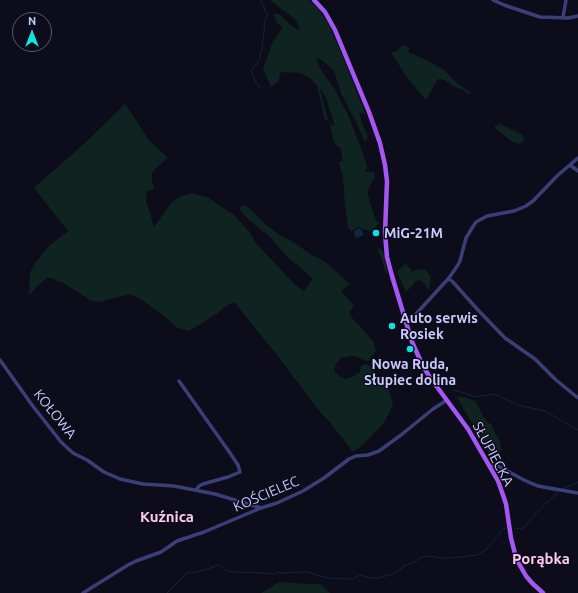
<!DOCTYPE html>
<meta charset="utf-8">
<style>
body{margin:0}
#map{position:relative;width:578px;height:593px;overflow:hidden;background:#0d0c1b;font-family:Ubuntu,sans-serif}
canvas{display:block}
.north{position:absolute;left:12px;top:12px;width:40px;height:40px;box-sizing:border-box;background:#0d0c1b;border:1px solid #585875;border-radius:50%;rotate:0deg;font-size:11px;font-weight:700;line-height:16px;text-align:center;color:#c9cafc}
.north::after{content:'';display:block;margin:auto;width:14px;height:18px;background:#0ee2dc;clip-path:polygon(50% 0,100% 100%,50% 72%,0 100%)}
</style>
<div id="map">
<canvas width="578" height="593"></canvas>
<div class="north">N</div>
</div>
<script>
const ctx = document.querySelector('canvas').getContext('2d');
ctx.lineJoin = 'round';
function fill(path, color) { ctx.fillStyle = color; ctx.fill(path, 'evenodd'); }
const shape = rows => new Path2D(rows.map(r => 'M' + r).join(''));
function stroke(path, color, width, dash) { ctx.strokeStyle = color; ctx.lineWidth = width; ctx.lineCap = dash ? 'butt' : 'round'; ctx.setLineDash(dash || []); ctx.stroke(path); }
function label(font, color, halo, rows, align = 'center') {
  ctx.font = font + ' Ubuntu,sans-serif'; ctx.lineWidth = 3; ctx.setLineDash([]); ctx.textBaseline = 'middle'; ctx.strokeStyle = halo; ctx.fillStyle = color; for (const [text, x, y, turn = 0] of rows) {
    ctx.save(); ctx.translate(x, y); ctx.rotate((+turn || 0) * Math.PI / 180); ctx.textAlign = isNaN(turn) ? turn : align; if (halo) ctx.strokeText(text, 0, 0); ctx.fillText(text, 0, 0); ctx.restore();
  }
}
fill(shape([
 [270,0,309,0,319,10,329,25,342,55,366,115,359,112,362,123,368,137,365,142,356,122,342,95,334,71,322,60,315,57,322,72,334,88,340,100,347,112,366,162,367,167,365,172,374,172,375,176,367,192,375,219,379,223,375,228,369,231,358,227,351,231,348,227,345,204,343,178,339,162,343,161,341,149,334,143,330,124,335,126,326,98,321,89,320,89,328,120,325,120,317,85,310,78,301,73,285,72,280,73,279,81,271,87,263,69,273,41,283,27,277,23,273,14,279,14,293,27,300,30,296,20],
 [402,45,410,48,408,52,430,62,444,70,457,83,471,93,468,94,464,90,457,88,445,80,438,79,426,100,409,80,391,53,393,52,397,51],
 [125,104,149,140,168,158,156,168,152,174,152,182,155,189,147,191,146,200,154,227,171,203,179,197,192,193,209,198,235,216,250,233,255,242,282,271,296,286,304,291,313,279,301,268,287,257,270,237,249,220,240,210,241,205,248,207,265,224,281,236,295,243,310,254,324,261,335,271,350,284,341,291,354,306,349,312,351,317,360,326,374,343,376,351,368,361,363,360,358,357,351,356,341,358,336,364,334,370,339,376,345,379,352,377,360,372,361,366,365,364,370,366,388,387,393,405,384,423,364,444,353,452,329,421,321,413,277,355,234,302,223,308,219,312,199,325,188,331,176,327,165,317,142,300,130,294,99,302,92,301,63,283,48,277,37,286,34,290,29,295,30,273,35,263,50,245,68,231,34,188,87,141],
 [500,124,521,134,524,138,523,142,520,144,511,141,494,127],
 [380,248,383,251,388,273,386,273,385,271,381,257,378,251,378,249],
 [406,263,412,272,419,269,426,270,431,277,429,291,425,284,420,280,415,282,411,287,406,292,397,272],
 [457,396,467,398,475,401,487,422,491,424,496,435,500,441,501,451,494,458,491,457,478,433,460,403],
 [279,582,306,584,320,584,330,593,261,593]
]), '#0f2421');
fill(shape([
 [359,228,361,229,363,232,363,235,356,238,355,236,354,232,355,230]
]), '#0e273d');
stroke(shape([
 [258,89,260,86,256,83,251,71,256,65,260,59,260,52,262,50,265,20,267,17,268,14,265,11,265,9,260,0],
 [452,390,465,393,475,397,492,394,499,396,517,405,545,411,578,430],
 [528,484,537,487],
 [542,488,558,492],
 [563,489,578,482],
 [514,528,522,529,544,505,559,492],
 [167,593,187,573,198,572,219,565,225,570,233,572,264,573,273,574,277,572,280,573,307,572,328,578,352,579,360,575,371,578,380,578,382,577,393,574,398,570,401,569,404,566,416,561,422,557,430,556,441,558,450,558,478,555,487,549,503,529,506,528]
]), '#0e273d', 1);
stroke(shape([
 [493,0,504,5,540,17,568,18,578,16],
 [563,17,566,0],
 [570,165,578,171],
 [448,279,452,281,478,310,505,338,535,359,556,380,578,398],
 [405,320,411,318,416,314,448,279,456,268,460,261,466,238,472,228,476,222,487,216,514,211,526,206,533,201,558,175,578,158],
 [0,360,32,405,61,442,73,453,87,460,104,472,120,479,143,484,174,486,215,494,258,507,261,508],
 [179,381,230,453,238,465,240,472,228,477,203,484,199,486,196,490],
 [490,467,493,465,498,466,524,480,538,486,578,493],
 [83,593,128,565,136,561,161,552,177,541,204,532,261,508,277,503,303,491,324,478,349,459,356,456,368,455,379,451,401,435,433,409,447,400]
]), '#3a3f77', 3.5);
stroke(shape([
 [314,0,325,12,335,30,369,112,380,143,385,165,387,181,385,233,387,257,392,276,412,342,422,364,429,376,468,429,498,481,503,495,506,504,511,538,515,554,518,562,526,576,532,583,543,593]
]), '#a557f4', 4.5);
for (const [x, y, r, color] of [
 [376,233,4,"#0ee2dc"],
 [392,326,4,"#0ee2dc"],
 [410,349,4,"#0ee2dc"]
]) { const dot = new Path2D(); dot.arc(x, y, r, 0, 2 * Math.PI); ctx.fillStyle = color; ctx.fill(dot); stroke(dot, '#0d0c1b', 1.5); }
label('bold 14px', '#c9cafc', '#0d0c1b', [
 ["MiG-21M",384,233],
 ["Auto serwis",400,318],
 ["Rosiek",400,334],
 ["Nowa Ruda,",410,364,"center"],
 ["Słupiec dolina",410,380,"center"]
], 'left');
label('14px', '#c9cafc', '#0d0c1b', [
 ["KOŁOWA",55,414,51],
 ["SŁUPIECKA",493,454,62],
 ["KOŚCIELEC",266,494,-23]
]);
label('bold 15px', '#fccbf0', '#0d0c1b', [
 ["Kuźnica",167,517],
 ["Porąbka",541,559]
]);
</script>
